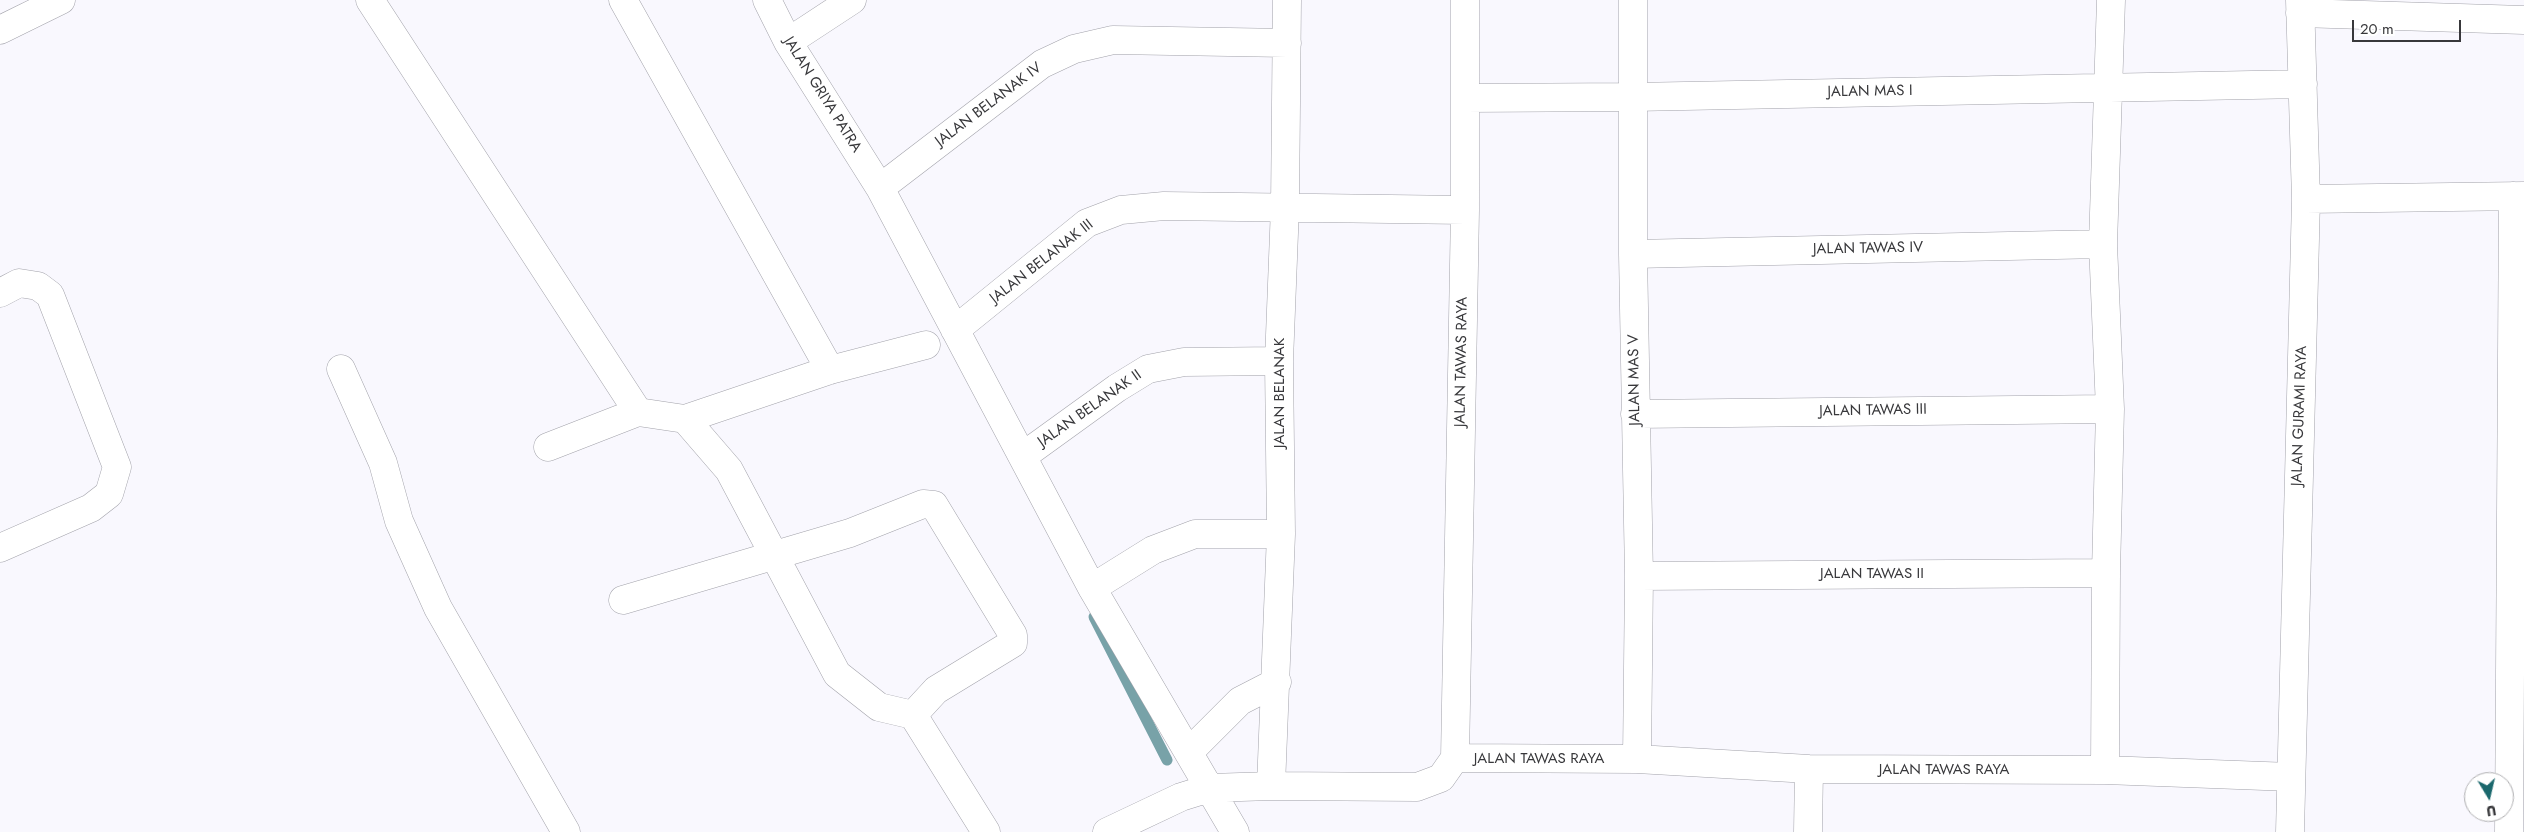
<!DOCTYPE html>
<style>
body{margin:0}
#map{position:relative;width:2524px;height:832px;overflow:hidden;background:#f9f8fe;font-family:Jost,sans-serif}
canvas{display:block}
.north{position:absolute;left:2464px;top:772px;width:50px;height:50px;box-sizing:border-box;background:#fff;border:1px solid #afafb1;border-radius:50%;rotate:171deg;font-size:14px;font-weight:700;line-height:20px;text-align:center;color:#38383b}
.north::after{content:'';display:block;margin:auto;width:18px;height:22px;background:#1b686d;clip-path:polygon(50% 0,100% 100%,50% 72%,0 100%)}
.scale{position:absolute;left:2352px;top:20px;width:109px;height:22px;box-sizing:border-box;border:2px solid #38383b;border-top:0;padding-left:6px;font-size:15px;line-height:18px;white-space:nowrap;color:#38383b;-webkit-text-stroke:4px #fff;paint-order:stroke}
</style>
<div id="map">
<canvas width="2524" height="832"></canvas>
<div class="north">U</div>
<div class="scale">20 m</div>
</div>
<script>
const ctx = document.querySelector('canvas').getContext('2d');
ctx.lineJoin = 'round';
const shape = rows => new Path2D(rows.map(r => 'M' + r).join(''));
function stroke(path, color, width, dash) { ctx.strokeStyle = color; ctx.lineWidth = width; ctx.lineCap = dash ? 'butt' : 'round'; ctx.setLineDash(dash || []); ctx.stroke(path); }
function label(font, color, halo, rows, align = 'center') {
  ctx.font = font + ' Jost,sans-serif'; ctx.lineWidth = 4.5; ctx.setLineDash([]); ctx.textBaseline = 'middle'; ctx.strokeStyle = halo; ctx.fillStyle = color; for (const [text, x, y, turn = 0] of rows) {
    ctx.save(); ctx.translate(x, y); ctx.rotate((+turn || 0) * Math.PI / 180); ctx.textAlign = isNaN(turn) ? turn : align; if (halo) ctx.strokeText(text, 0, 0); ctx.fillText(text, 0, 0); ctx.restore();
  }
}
stroke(shape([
 [1094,617,1167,760]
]), '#78a2a8', 11);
const street = shape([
 [370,0,638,412],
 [623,0,830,370],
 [767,0,788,42,880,188,1092,588,1235,832],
 [1633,0,1633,254,1639,576,1637,759],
 [2300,13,2524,20],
 [0,30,61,0],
 [788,42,852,0],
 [1465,98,1633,97,2303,84],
 [880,188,1042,64,1074,49,1113,40,1287,43],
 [2306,199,2524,196],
 [1633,254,2103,244],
 [0,293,19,283,38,286,50,295,117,467,109,494,91,508,0,548],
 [955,330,1087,223,1121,210,1164,206,1465,210],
 [341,369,383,463,399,521,438,608,566,832],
 [1635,414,2110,409],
 [685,419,729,470,837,674,879,707,913,715,986,832],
 [548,447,638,412,685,419,830,370,926,345],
 [1023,456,1117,388,1148,369,1184,362,1279,361],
 [1639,576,2106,573],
 [1092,588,1153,550,1195,534,1281,534],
 [623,600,850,533,923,504,934,505,1013,635,1013,643,936,690,913,715],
 [1189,752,1240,701,1277,682],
 [1455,758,1637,759,1809,769,2105,770,2291,777],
 [1455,758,1465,210,1465,0],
 [2105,770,2106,573,2110,409,2103,244,2111,0],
 [1271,786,1281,534,1279,361,1285,207,1287,0],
 [1107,832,1181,797,1210,788,1271,786,1417,787,1441,778,1455,758],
 [1808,832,1809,769],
 [2290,832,2306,199,2300,0],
 [2509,832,2513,196]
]);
stroke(street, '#a2a2aa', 29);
stroke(street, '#fff', 28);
label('15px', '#38383b', '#fff', [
 ["JALAN MAS I",1870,92,-1],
 ["JALAN GRIYA PATRA",822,95,58],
 ["JALAN BELANAK IV",989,105,-37],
 ["JALAN TAWAS IV",1868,249,-1],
 ["JALAN BELANAK III",1042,262,-38],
 ["JALAN TAWAS RAYA",1462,362,-89],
 ["JALAN MAS V",1635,380,-91],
 ["JALAN BELANAK",1280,393,-90],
 ["JALAN BELANAK II",1090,409,-35],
 ["JALAN TAWAS III",1873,411,-1],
 ["JALAN GURAMI RAYA",2300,416,-88],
 ["JALAN TAWAS II",1872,574],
 ["JALAN TAWAS RAYA",1539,759],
 ["JALAN TAWAS RAYA",1944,770]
]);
</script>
